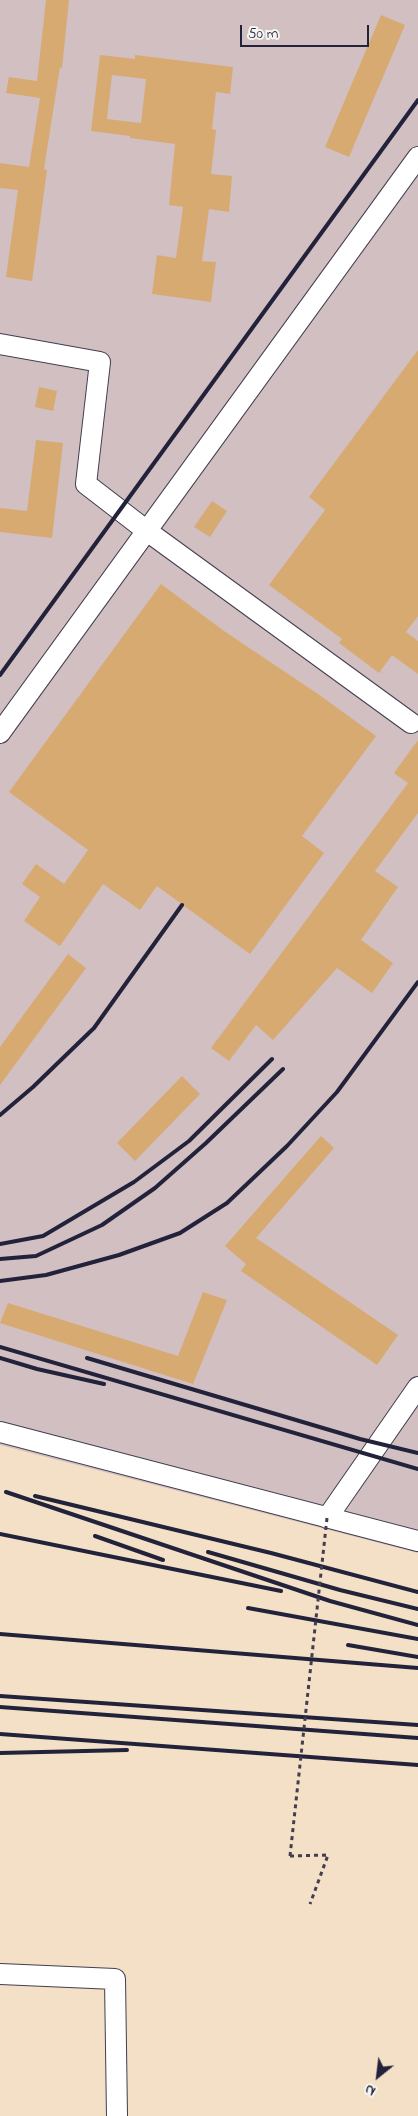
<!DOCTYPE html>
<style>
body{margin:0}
#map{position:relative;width:418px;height:2116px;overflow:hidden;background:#f3e0c6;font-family:"Indie Flower",sans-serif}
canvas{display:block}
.north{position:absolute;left:353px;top:2051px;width:50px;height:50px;-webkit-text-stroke:4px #f6f6f2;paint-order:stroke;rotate:209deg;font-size:14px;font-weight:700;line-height:20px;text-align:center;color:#22223b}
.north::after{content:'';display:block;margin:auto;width:18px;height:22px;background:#22223b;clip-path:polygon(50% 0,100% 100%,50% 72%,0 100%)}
.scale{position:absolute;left:240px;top:25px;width:129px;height:22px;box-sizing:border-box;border:2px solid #22223b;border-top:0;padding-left:6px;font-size:15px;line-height:18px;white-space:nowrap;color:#22223b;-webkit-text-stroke:4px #f6f6f2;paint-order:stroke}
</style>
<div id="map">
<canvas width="418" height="2116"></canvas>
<div class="north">N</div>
<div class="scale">50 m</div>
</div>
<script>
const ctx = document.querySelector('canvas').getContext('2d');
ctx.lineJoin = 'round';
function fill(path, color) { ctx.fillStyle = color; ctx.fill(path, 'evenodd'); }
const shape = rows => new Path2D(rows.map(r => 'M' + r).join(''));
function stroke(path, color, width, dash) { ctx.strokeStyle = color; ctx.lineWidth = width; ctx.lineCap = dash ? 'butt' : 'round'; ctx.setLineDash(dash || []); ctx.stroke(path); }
fill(shape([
 [0,0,418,0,418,1553,0,1445]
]), '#d2bfc1');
fill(shape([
 [46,0,69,0,62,68,60,67,44,169,47,170,32,281,6,277,18,190,0,188,0,163,29,167,40,98,6,93,9,77,37,81],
 [381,15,405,25,349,157,325,147],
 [100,55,135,59,135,55,233,67,230,94,216,92,212,129,216,130,211,174,232,176,229,212,209,209,202,261,216,262,211,302,152,294,157,255,176,258,183,207,169,205,175,144,130,138,130,136,91,131],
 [112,75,146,79,141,123,107,119],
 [418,350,418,616,406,632,418,641,418,674,392,655,379,673,339,643,342,639,269,585,325,510,309,497],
 [39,387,57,391,53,411,35,407],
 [36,440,63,443,52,538,0,532,0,508,27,511],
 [212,501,227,511,210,537,194,527],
 [161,584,224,631,318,694,376,736,302,836,324,853,250,954,157,886,140,910,103,884,60,946,24,921,40,897,22,884,36,864,64,884,88,850,9,792],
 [418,740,418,813,375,871,398,887,361,940,393,963,372,993,337,968,273,1040,256,1025,229,1061,211,1048,408,783,394,773],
 [68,954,86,968,0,1085,0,1047],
 [182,1076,200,1094,135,1161,117,1143],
 [321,1136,334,1148,256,1238,398,1335,377,1365,241,1271,246,1264,225,1246],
 [203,1292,227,1300,193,1384,0,1323,8,1303,178,1356]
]), '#d7aa72');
const minor = shape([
 [0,344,100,362,86,484,147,531,411,723],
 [0,733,418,157],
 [0,1432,418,1541],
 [327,1518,418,1387],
 [0,1974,115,1979,117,2116]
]);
stroke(minor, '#413e50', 22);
stroke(shape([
 [290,1856,328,1855,310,1904]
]), '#413e50', 3, [4, 4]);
stroke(minor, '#fff', 20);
stroke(shape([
 [0,675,418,100],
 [0,1115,33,1087,94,1028,182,905],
 [0,1244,43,1236,134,1182,189,1141,272,1059],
 [0,1259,36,1256,102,1225,155,1188,206,1143,283,1069],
 [0,1281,46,1275,119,1255,180,1233,227,1203,287,1146,337,1092,418,982],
 [0,1347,418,1469],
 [0,1358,37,1369,104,1384],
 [87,1358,360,1439,418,1453],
 [6,1492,330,1601,418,1625],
 [35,1496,271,1553,418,1592],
 [0,1534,281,1591],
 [95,1536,163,1560],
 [208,1552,340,1590,418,1609],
 [248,1608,418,1639],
 [0,1634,418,1668],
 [348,1645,418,1657],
 [0,1696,418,1725],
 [0,1707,418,1738],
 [0,1734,418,1765],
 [0,1753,127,1750]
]), '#22223b', 4);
stroke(shape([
 [290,1856,327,1518]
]), '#413e50', 3, [4, 4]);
</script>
